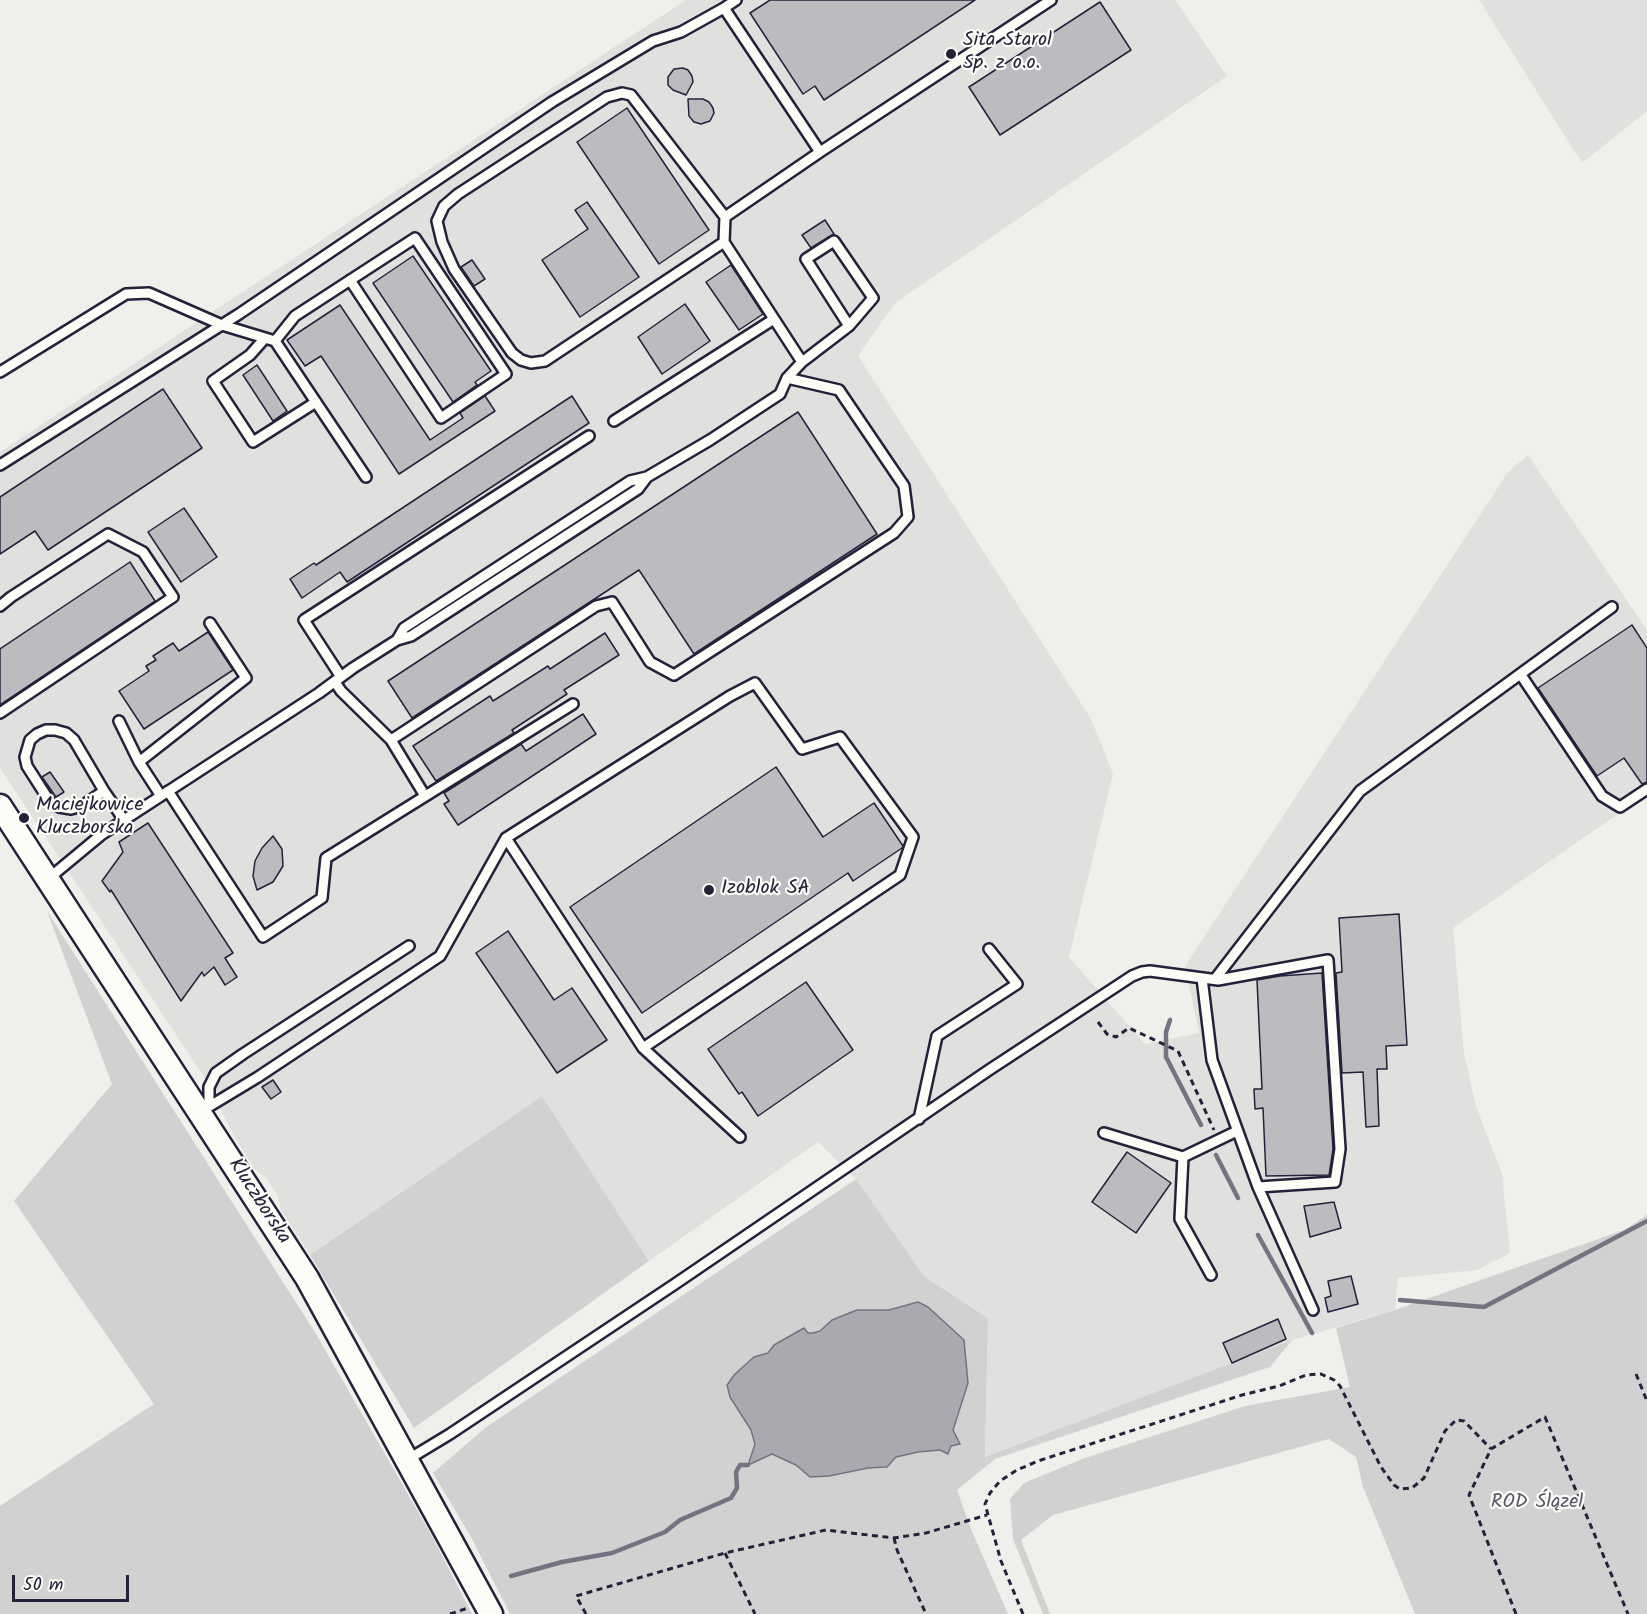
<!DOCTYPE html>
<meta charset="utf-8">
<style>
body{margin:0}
#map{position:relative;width:1647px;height:1614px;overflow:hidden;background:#f0efec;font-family:Kalam,sans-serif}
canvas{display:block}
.scale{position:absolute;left:12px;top:1575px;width:117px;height:27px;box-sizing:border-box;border:3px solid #22223b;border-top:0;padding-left:8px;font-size:18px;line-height:21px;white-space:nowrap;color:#22223b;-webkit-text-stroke:4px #fdfcf7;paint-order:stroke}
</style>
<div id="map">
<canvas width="1647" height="1614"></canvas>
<div class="scale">50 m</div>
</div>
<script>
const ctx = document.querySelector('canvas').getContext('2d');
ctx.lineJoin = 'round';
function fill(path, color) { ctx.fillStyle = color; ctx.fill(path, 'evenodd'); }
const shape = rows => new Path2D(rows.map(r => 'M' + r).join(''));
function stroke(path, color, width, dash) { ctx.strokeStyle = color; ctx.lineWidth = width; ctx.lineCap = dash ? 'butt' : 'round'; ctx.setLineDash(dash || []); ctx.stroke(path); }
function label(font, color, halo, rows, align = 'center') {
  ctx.font = font + ' Kalam,sans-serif'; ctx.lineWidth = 4.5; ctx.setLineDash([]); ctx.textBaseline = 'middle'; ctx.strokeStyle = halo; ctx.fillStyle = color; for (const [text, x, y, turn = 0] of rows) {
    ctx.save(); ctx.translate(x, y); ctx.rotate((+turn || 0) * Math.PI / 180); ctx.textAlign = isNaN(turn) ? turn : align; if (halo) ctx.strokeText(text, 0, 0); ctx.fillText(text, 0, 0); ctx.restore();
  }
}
fill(shape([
 [686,0,1175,0,1227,76,895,303,858,356,1091,719,1113,774,1069,957,1145,1044,1199,1033,1185,966,1508,472,1528,455,1647,630,1647,794,1453,928,1464,1054,1476,1106,1502,1174,1510,1253,1477,1270,1398,1278,1395,1310,1292,1340,985,1457,988,1318,925,1277,856,1179,818,1142,649,1261,542,1096,310,1255,281,1210,278,1196,267,1179,255,1170,237,1141,204,1077,0,768,0,452],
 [1479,0,1647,0,1647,111,1582,163]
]), '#e0e0df');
fill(shape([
 [47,911,316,1334,432,1536,472,1614,0,1614,0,1506,154,1404,14,1201,112,1084],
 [542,1096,649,1261,414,1428,310,1255],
 [856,1179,925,1277,988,1318,985,1457,1292,1340,1270,1367,995,1459,957,1490,971,1529,1008,1614,510,1614,471,1537,433,1473,485,1428],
 [919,1302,928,1307,964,1340,957,1417,953,1430,956,1439,951,1446,896,1457,887,1467,868,1468,829,1476,810,1477,796,1465,772,1454,749,1464,750,1456,755,1445,751,1430,730,1397,727,1384,735,1374,754,1357,768,1353,808,1333,820,1331,832,1320,871,1310,889,1310],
 [1647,1215,1647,1614,1415,1614,1363,1487,1356,1457,1329,1439,1053,1515,1021,1540,1050,1614,1043,1614,1013,1539,1010,1499,1024,1483,1085,1458,1245,1406,1350,1387,1336,1328,1395,1310,1624,1230]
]), '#d2d1d1');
const water = shape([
 [918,1302,928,1307,964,1340,968,1383,953,1430,960,1444,951,1446,948,1454,940,1450,918,1452,896,1457,887,1467,868,1468,829,1476,810,1477,796,1465,772,1454,748,1465,755,1444,751,1430,730,1397,727,1385,735,1374,754,1357,768,1353,774,1345,804,1328,808,1333,813,1333,820,1331,832,1320,857,1310,889,1310,918,1302]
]);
fill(water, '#a9a9b0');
stroke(water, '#737381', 1.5);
stroke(shape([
 [1170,1020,1166,1032,1166,1057,1201,1125],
 [1216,1155,1238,1198],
 [1258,1235,1312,1333],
 [1400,1300,1484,1307,1647,1221],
 [511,1576,562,1562,612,1553,665,1532,680,1520,731,1498,737,1488,736,1472,740,1465,748,1465]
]), '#737381', 4.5);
const building = shape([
 [770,0,975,0,824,100,815,86,803,94,750,13,770,0],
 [1100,2,1131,50,1000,135,969,87,1100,2],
 [683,68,688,70,692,76,693,82,686,95,673,90,668,85,668,77,674,69,683,68],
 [688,99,703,99,709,102,713,108,714,113,710,121,701,124,694,122,689,116,688,99],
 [627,108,709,230,659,264,577,142,627,108],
 [587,202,639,277,580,317,542,260,588,229,575,210,587,202],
 [825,220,834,234,811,248,802,235,825,220],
 [413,256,491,371,475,382,477,385,453,402,373,283,413,256],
 [472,260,485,279,474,286,461,267,472,260],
 [731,265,763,314,739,330,706,282,731,265],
 [685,304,710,341,662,374,638,337,685,304],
 [340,305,430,440,463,418,460,413,485,396,495,411,399,474,321,356,305,366,287,340,340,305],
 [257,365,287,411,273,421,243,375,257,365],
 [163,389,202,448,48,550,35,531,0,554,0,497,163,389],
 [572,396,589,423,347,582,340,572,302,598,290,579,314,563,316,565,572,396],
 [798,412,877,534,694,654,639,570,412,718,388,681,798,412],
 [184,508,217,557,181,582,148,532,184,508],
 [130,562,155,601,0,705,0,649,130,562],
 [1632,625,1647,648,1647,782,1642,784,1624,758,1597,776,1538,688,1632,625],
 [208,632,233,670,144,729,119,691,149,671,146,666,156,660,153,656,173,643,179,651,208,632],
 [605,633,619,655,564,690,567,694,512,730,514,733,436,781,413,746,490,696,493,701,548,666,550,669,605,633],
 [583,714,596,734,458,825,444,804,449,801,444,793,521,744,526,751,583,714],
 [776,767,823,837,874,803,903,846,902,848,853,881,848,873,642,1013,570,907,776,767],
 [50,772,64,792,56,797,42,777,50,772],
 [148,823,233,953,225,958,237,977,225,985,214,967,204,976,202,972,181,1001,111,890,110,892,102,881,123,852,119,842,148,823],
 [273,836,282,849,283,866,273,882,257,890,253,876,255,861,262,848,273,836],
 [1399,914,1407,1045,1386,1046,1387,1069,1377,1069,1379,1126,1366,1127,1363,1072,1342,1073,1336,973,1342,972,1339,918,1399,914],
 [508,931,554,1000,572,988,607,1040,557,1073,476,953,508,931],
 [1322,973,1333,1149,1329,1175,1266,1176,1263,1108,1255,1109,1254,1089,1262,1089,1257,980,1280,976,1322,973],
 [806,982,853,1050,758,1116,742,1092,739,1094,708,1049,806,982],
 [273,1080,281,1092,271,1099,262,1087,273,1080],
 [1127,1152,1171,1183,1136,1233,1092,1202,1127,1152],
 [1334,1202,1341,1228,1310,1237,1304,1206,1334,1202],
 [1351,1276,1358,1304,1328,1312,1325,1298,1331,1296,1328,1281,1351,1276],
 [1278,1319,1286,1339,1232,1363,1223,1343,1278,1319]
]);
fill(building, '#bcbcc0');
stroke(building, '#22223b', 1.5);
const service = shape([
 [724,8,736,0],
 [820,152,1051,0],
 [265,338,250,355,213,381,253,442,316,402],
 [275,341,295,316,415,238,506,374,441,418,350,280],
 [802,362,849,326,873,298,834,241,806,259,849,326],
 [0,372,126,294,149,293,222,325,275,341,366,477],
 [614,421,774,319],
 [0,465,239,314,552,102,653,41,681,32,724,8,820,152,725,217],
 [0,606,11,597,108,534,143,552,173,597,0,713],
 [397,640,404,628,630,481,647,477],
 [1521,675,1602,796,1620,807,1647,789],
 [341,677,304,620,589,436],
 [335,682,341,691,391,740,425,796],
 [119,721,139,762,246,678,210,623],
 [391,740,596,606,612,602,650,662,674,675,894,533,908,517,904,486,839,390,787,378],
 [139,762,161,796],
 [104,791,82,806,71,809,59,807,50,802,27,766,25,757,30,740,37,734,46,730,55,730,66,733,74,740,104,791,124,820],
 [168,791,263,937,322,898,326,858,573,704],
 [506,838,643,1048,740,1137],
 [48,879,101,835,319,693,353,668,397,640,411,636,638,489,647,477,710,440,780,394,787,378,802,362,724,242,725,217,631,95,622,93,607,97,458,194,444,206,437,221,442,242,454,269,512,353,521,360,531,363,545,361,724,242],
 [1202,978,1212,1060,1258,1187,1313,1310],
 [1215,979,1360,791,1612,607],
 [209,1106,209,1087,216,1073,243,1054,409,946],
 [200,1112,258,1077,440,956,506,838,730,696,755,683,802,749,840,737,913,837,900,875,643,1048],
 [919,1119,937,1036,1017,984,989,949],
 [1104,1133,1183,1157,1237,1131],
 [1183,1157,1180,1219,1211,1275],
 [407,1460,450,1434,675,1284,989,1070,1132,976,1142,972,1150,971,1218,980,1328,960,1340,1149,1335,1182,1258,1187]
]);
const tertiary = shape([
 [0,806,307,1278,491,1614]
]);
stroke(service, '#22223b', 14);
stroke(tertiary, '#22223b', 27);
stroke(shape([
 [1098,1022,1107,1034,1116,1037,1129,1028,1178,1051,1214,1130],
 [1636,1374,1647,1401],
 [894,1538,897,1550,926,1614],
 [725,1553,755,1614],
 [450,1614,468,1608],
 [586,1614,576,1596,725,1553,826,1530,894,1538,926,1533,987,1515],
 [1023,1614,1001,1561,985,1504,990,1493,1000,1481,1017,1470,1038,1461,1242,1395,1279,1386,1306,1375,1321,1374,1334,1380,1340,1386,1381,1467,1394,1485,1400,1489,1412,1488,1424,1478,1445,1431,1456,1420,1464,1421,1491,1449],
 [1516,1614,1469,1495,1491,1449,1545,1417,1628,1614]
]), '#22223b', 3, [6, 4.5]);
stroke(service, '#fdfcf7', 9);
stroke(tertiary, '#fdfcf7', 22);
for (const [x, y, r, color] of [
 [951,54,6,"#22223b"],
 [24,818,6,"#22223b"],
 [709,890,6,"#22223b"]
]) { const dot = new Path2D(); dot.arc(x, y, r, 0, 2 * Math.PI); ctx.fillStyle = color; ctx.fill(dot); stroke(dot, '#fdfcf7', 2); }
label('20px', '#22223b', '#fdfcf7', [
 ["Sita Starol",963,42],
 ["Sp. z o.o.",963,65],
 ["Maciejkowice",36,807],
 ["Kluczborska",36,830],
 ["Izoblok SA",721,890]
], 'left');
label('20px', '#22223b', '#fdfcf7', [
 ["Kluczborska",258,1202,57]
]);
label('20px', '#575768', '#fdfcf7', [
 ["ROD Ślązel",1537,1504]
]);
</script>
